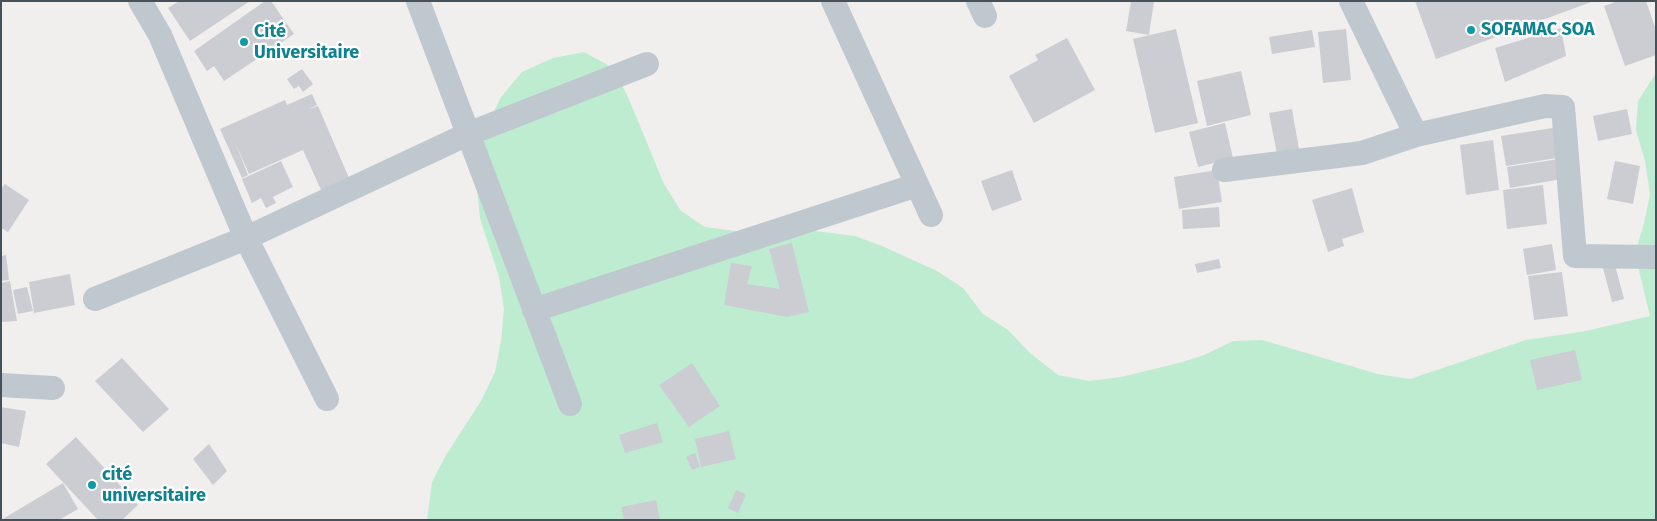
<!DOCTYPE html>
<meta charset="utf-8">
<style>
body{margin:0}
#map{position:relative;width:1657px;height:521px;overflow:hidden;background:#f1eeee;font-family:"Fira Sans",sans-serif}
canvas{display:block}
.frame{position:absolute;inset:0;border:2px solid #47515a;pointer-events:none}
</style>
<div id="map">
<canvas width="1657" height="521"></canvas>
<div class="frame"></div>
</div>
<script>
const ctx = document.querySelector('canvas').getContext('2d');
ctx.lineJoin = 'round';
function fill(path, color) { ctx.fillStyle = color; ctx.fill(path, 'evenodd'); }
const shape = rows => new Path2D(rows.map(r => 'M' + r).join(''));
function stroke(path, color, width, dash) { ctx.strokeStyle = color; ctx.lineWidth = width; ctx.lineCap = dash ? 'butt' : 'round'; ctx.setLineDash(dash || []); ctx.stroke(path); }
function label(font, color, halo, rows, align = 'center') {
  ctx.font = font + ' "Fira Sans",sans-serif'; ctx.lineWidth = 4.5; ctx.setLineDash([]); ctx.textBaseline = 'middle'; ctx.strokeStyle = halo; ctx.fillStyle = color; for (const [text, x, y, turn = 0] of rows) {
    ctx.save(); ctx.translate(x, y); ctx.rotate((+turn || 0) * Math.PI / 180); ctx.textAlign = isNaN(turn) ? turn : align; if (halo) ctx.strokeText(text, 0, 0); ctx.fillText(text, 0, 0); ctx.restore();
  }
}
fill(shape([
 [584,52,613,68,628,97,664,184,681,211,705,227,736,231,792,228,855,236,882,246,937,271,963,288,983,314,1008,330,1030,353,1058,375,1089,381,1121,377,1179,363,1204,355,1233,341,1262,340,1378,374,1410,379,1526,340,1586,331,1650,316,1635,254,1644,223,1650,194,1645,161,1636,130,1638,101,1656,73,1656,520,427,520,432,482,446,455,481,401,495,372,501,341,504,309,499,277,480,218,477,188,479,159,486,128,501,97,522,72,553,58]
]), '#beecd0');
fill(shape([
 [179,1,250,1,190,41,168,8],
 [265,1,271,1,294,34,224,81,214,66,207,71,194,51],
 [1131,1,1154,1,1149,35,1126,31],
 [1415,1,1594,1,1436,59],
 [1618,1,1646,1,1656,30,1656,55,1625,66,1604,6],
 [1561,28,1566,56,1505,82,1495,48],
 [1176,29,1198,123,1155,133,1133,39],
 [1346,29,1351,80,1323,83,1318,32],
 [1312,30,1315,47,1272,54,1269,37],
 [1067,38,1095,90,1034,123,1009,76,1038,60,1035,55],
 [302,69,313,84,303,92,299,86,294,89,287,79],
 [1241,71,1251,115,1207,126,1197,81],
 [312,94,317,105,309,109,318,106,349,178,321,190,303,150,249,174,235,142,248,175,242,178,220,129,285,100,287,105],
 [1292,109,1300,155,1278,159,1269,113],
 [1627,109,1632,134,1598,141,1593,116],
 [1225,123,1233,158,1198,167,1189,132],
 [1559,127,1563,157,1506,166,1501,136],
 [1493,140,1499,190,1466,195,1460,145],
 [1565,158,1568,178,1510,188,1507,167],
 [281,161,293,187,273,197,276,203,266,208,261,198,252,203,242,179],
 [1615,161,1640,166,1633,204,1607,199],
 [1012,170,1022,200,992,211,981,181],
 [1217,170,1222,202,1179,209,1174,177],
 [5,184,29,200,8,232,1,228,1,189],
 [1543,185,1547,224,1507,229,1503,190],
 [1352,188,1364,232,1342,239,1344,246,1328,252,1312,200],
 [1219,207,1220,227,1183,229,1182,210],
 [792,243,809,312,787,317,724,305,731,263,752,266,747,284,780,289,769,249],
 [1552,244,1556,270,1527,275,1523,249],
 [6,255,9,280,1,281,1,256],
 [1219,259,1221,268,1197,273,1195,264],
 [1615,265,1624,299,1612,302,1603,268],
 [1562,272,1568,316,1534,320,1528,276],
 [70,274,75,305,34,313,29,282],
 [10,281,17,321,1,322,1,283],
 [27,287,33,311,18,314,13,290],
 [1575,350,1582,380,1537,390,1530,360],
 [122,358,169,409,143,432,95,381],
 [692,363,720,406,689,427,659,385],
 [1,407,26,411,19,447,1,443],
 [657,423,663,442,625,453,619,435],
 [729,431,736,459,701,467,695,439],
 [76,437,138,505,122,520,98,520,46,464],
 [209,444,227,471,213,485,193,459],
 [695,453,700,467,692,470,686,457],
 [63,483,78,509,59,520,1,520],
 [736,490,746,494,738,513,728,508],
 [656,500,660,520,624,520,621,507]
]), '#cbcdd3');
stroke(shape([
 [140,1,160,35,246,238,327,399],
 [418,1,570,404],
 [833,1,931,215],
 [978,1,985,16],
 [1351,1,1416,135],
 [1224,170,1362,153,1416,135,1545,106,1563,107,1575,256,1656,257],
 [95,299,246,238,468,134,647,64],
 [534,310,917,185],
 [1,385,53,388]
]), '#bfc8cf', 24);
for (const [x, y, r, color] of [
 [1471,30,5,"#0f9aa8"],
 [244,42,5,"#0f9aa8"],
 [92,485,5,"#0f9aa8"]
]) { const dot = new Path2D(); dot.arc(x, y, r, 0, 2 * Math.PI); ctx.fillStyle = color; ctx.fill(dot); stroke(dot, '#fff', 2); }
label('bold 18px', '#0d838f', '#fff', [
 ["SOFAMAC SOA",1481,30],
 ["Cité",254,32],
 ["Universitaire",254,53],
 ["cité",102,475],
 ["universitaire",102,496]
], 'left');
</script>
